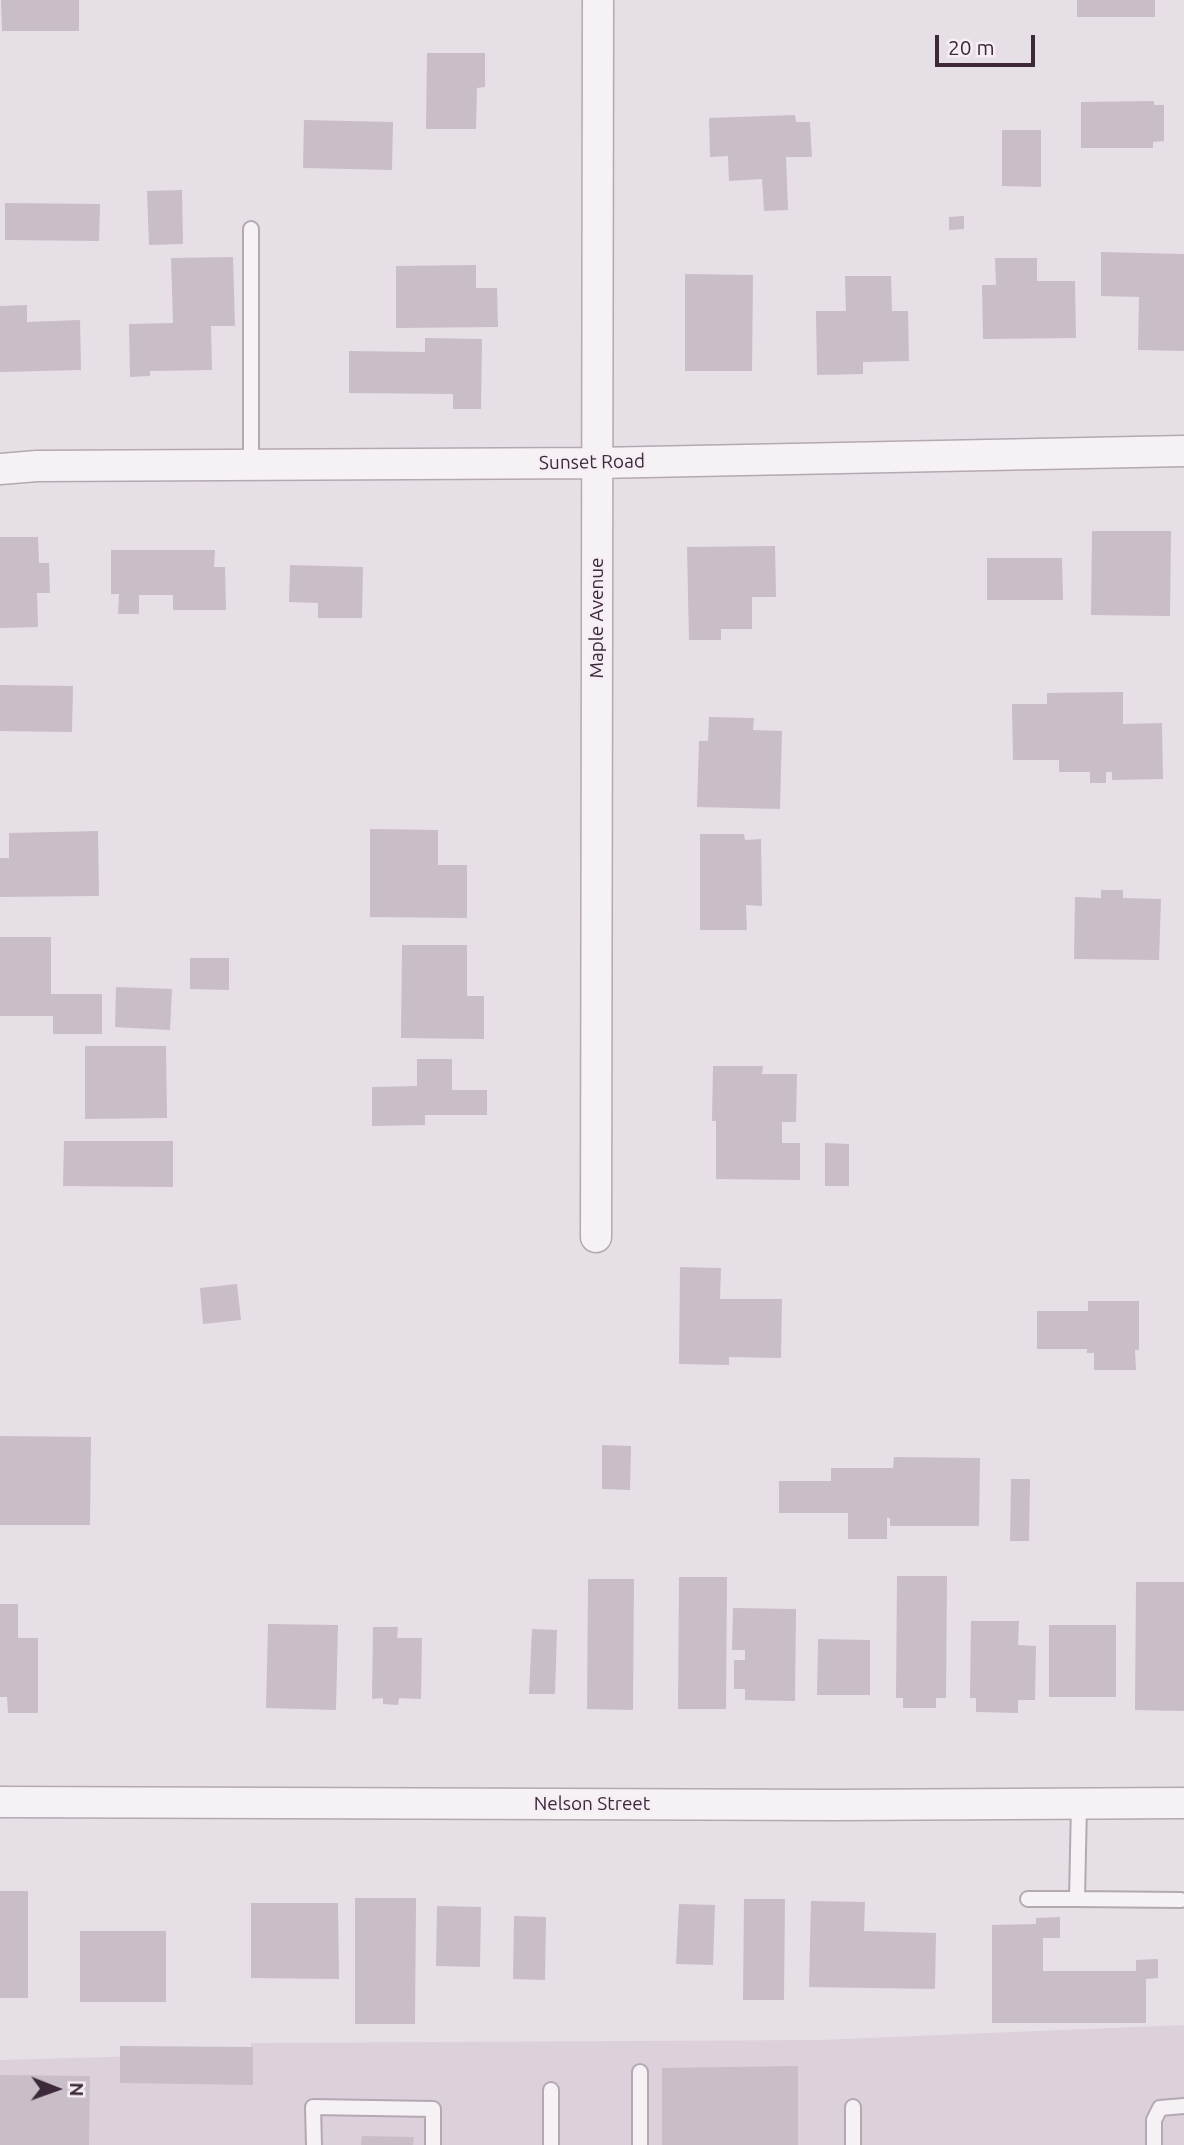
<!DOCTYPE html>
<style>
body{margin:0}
#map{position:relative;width:1184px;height:2145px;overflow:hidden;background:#e7dfe6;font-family:Ubuntu,sans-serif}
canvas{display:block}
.north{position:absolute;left:21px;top:2054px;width:70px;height:70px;-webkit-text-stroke:5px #f5eef4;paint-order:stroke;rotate:91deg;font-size:19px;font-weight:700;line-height:28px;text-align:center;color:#3d293a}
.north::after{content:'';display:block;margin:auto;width:24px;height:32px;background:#3d293a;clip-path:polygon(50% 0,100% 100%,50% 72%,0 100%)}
.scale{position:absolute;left:935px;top:35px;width:100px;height:32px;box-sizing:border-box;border:4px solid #3d293a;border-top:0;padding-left:9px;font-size:21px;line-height:24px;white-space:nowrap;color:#3d293a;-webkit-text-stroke:5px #f5eef4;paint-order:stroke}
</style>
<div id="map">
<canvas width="1184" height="2145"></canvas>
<div class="north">N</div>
<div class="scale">20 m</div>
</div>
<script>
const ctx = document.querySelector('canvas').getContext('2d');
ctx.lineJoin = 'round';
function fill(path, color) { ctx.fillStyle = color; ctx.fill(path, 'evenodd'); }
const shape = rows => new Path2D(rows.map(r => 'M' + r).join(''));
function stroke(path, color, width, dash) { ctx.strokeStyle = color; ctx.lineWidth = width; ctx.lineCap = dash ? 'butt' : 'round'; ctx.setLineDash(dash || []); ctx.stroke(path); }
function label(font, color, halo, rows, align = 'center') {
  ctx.font = font + ' Ubuntu,sans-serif'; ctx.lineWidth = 5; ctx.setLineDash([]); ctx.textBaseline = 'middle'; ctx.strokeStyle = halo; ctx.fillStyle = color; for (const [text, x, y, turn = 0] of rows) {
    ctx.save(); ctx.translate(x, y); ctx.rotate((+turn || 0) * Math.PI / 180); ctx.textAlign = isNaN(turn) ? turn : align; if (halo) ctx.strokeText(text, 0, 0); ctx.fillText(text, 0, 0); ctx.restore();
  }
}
fill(shape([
 [1184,2025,1184,2145,0,2145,0,2060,250,2053,251,2043,818,2040]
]), '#dcd1db');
fill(shape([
 [1,0,79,0,79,31,2,31],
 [1077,0,1155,0,1155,17,1077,17],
 [427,53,485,53,485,87,477,88,476,129,426,129],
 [1154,101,1154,105,1164,105,1164,141,1153,142,1153,148,1081,148,1081,102],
 [795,115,796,122,810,122,812,157,786,157,788,210,764,211,762,179,729,181,728,156,710,157,709,118],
 [304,120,393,122,392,170,303,168],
 [1002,130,1041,130,1041,187,1002,186],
 [182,190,183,244,149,245,147,191],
 [5,203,100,204,99,241,5,240],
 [964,216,964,229,949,230,949,217],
 [1101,252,1184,254,1184,351,1138,350,1139,297,1101,296],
 [233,257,235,326,211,326,212,370,150,371,150,376,130,377,129,324,173,323,171,258],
 [995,258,1037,258,1037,281,1075,281,1076,338,983,339,982,285,996,285],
 [476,265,476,288,497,288,498,327,396,328,396,266],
 [685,274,753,275,752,371,685,371],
 [845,276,891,276,892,311,908,311,909,361,863,362,863,374,817,375,816,311,846,311],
 [27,305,27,322,80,320,81,370,0,372,0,306],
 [425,338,482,339,481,409,453,409,453,394,349,393,349,351,425,352],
 [1092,531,1171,531,1170,616,1091,615],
 [0,537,38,537,39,563,49,563,50,593,37,593,38,627,0,628],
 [775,546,776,597,752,597,752,629,721,629,721,640,689,640,687,547],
 [111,550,215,550,214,567,225,567,226,610,173,610,173,595,139,595,139,614,118,614,119,594,111,594],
 [987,558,1062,558,1063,600,987,600],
 [290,565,363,567,362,618,318,618,318,603,289,602],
 [0,685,73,686,72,732,0,731],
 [1123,692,1123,724,1162,723,1163,779,1112,780,1112,772,1106,772,1106,783,1090,783,1090,772,1059,772,1059,760,1013,760,1012,704,1047,704,1047,693],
 [709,717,754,718,753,730,782,731,780,809,697,807,699,741,708,741],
 [370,829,438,830,438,865,467,865,467,918,370,917],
 [98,831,99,896,0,897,0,858,9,858,9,833],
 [700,834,744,834,745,840,761,839,762,906,746,905,747,930,700,930],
 [1101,890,1123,890,1123,898,1161,899,1159,960,1074,959,1075,897,1101,898],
 [0,937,51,937,51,994,102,994,102,1034,53,1034,53,1016,0,1016],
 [402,945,467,945,467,996,484,996,484,1039,401,1038],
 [190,958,229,958,229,990,190,989],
 [116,987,172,989,170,1030,115,1027],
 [85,1046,166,1046,167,1118,85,1119],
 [417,1059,452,1059,452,1090,487,1090,487,1115,425,1115,425,1125,372,1126,372,1087,417,1086],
 [713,1066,763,1066,762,1074,797,1074,796,1122,782,1122,782,1143,800,1143,800,1180,716,1179,716,1121,712,1121],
 [64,1141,173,1141,173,1187,63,1186],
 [825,1143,849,1144,849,1186,825,1186],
 [680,1267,721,1268,720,1299,782,1299,781,1358,729,1357,729,1365,679,1364],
 [237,1284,241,1320,203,1324,200,1288],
 [1088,1301,1139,1301,1139,1350,1135,1350,1136,1370,1094,1370,1094,1353,1087,1353,1087,1349,1037,1349,1037,1311,1088,1311],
 [0,1436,91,1437,90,1525,0,1525],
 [602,1445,631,1446,630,1490,602,1489],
 [894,1457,980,1458,979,1526,890,1526,890,1518,887,1518,887,1539,848,1539,848,1513,779,1513,779,1481,831,1481,831,1468,893,1468],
 [1011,1479,1030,1479,1029,1541,1010,1541],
 [897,1576,947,1576,946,1698,936,1698,936,1708,903,1708,903,1698,896,1698],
 [679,1577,727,1577,726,1709,678,1709],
 [588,1579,634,1579,633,1710,587,1709],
 [1136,1582,1184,1582,1184,1711,1135,1710],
 [0,1604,18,1604,18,1638,38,1638,38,1713,8,1713,7,1697,0,1697],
 [733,1608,796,1609,795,1701,745,1700,745,1689,734,1689,734,1660,745,1660,745,1650,732,1650],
 [971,1621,1019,1621,1018,1645,1036,1646,1035,1700,1018,1700,1018,1713,976,1712,976,1698,970,1698],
 [268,1624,338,1625,336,1710,266,1708],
 [1049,1625,1116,1625,1116,1697,1049,1697],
 [373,1627,398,1627,397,1638,422,1638,421,1699,399,1698,398,1705,383,1704,383,1698,372,1699],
 [532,1629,557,1630,555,1694,529,1694],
 [818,1639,870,1640,870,1695,817,1695],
 [0,1891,28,1891,28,1998,0,1998],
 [355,1898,416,1898,415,2024,355,2024],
 [744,1899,785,1899,784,2000,743,2000],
 [811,1901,865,1902,864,1931,936,1933,935,1989,809,1987],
 [251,1903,338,1903,339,1979,251,1978],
 [679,1904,715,1905,713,1965,676,1964],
 [437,1906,481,1907,480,1967,436,1966],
 [514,1916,546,1917,545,1980,513,1979],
 [1060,1917,1060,1938,1043,1938,1043,1971,1136,1971,1136,1960,1158,1959,1158,1978,1146,1979,1146,2023,992,2023,992,1925,1036,1924,1036,1918],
 [80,1931,166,1931,166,2002,80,2002],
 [120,2046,253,2047,253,2085,120,2083],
 [798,2066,798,2145,662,2145,662,2068],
 [0,2075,90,2076,89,2145,0,2145],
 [362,2136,414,2137,413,2145,361,2145]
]), '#c9bdc8');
const lane = shape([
 [251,465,251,229],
 [1079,1804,1077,1899,1181,1900],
 [1028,1899,1077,1899],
 [314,2145,313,2107,433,2109,433,2145],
 [551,2145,551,2090],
 [640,2145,640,2072],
 [853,2145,853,2107],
 [1154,2145,1154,2120,1160,2108,1184,2106]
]);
const street = shape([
 [0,469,37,466,597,463,1184,451],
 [596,1237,598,0],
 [0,1802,836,1805,1184,1803]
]);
stroke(lane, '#b4a8b2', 18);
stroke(street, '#b4a8b2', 33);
stroke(lane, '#f6f1f5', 14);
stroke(street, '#f6f1f5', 30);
label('19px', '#3d293a', '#f5eef4', [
 ["Sunset Road",592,462,-1],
 ["Maple Avenue",597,618,-90],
 ["Nelson Street",592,1804]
]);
</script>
